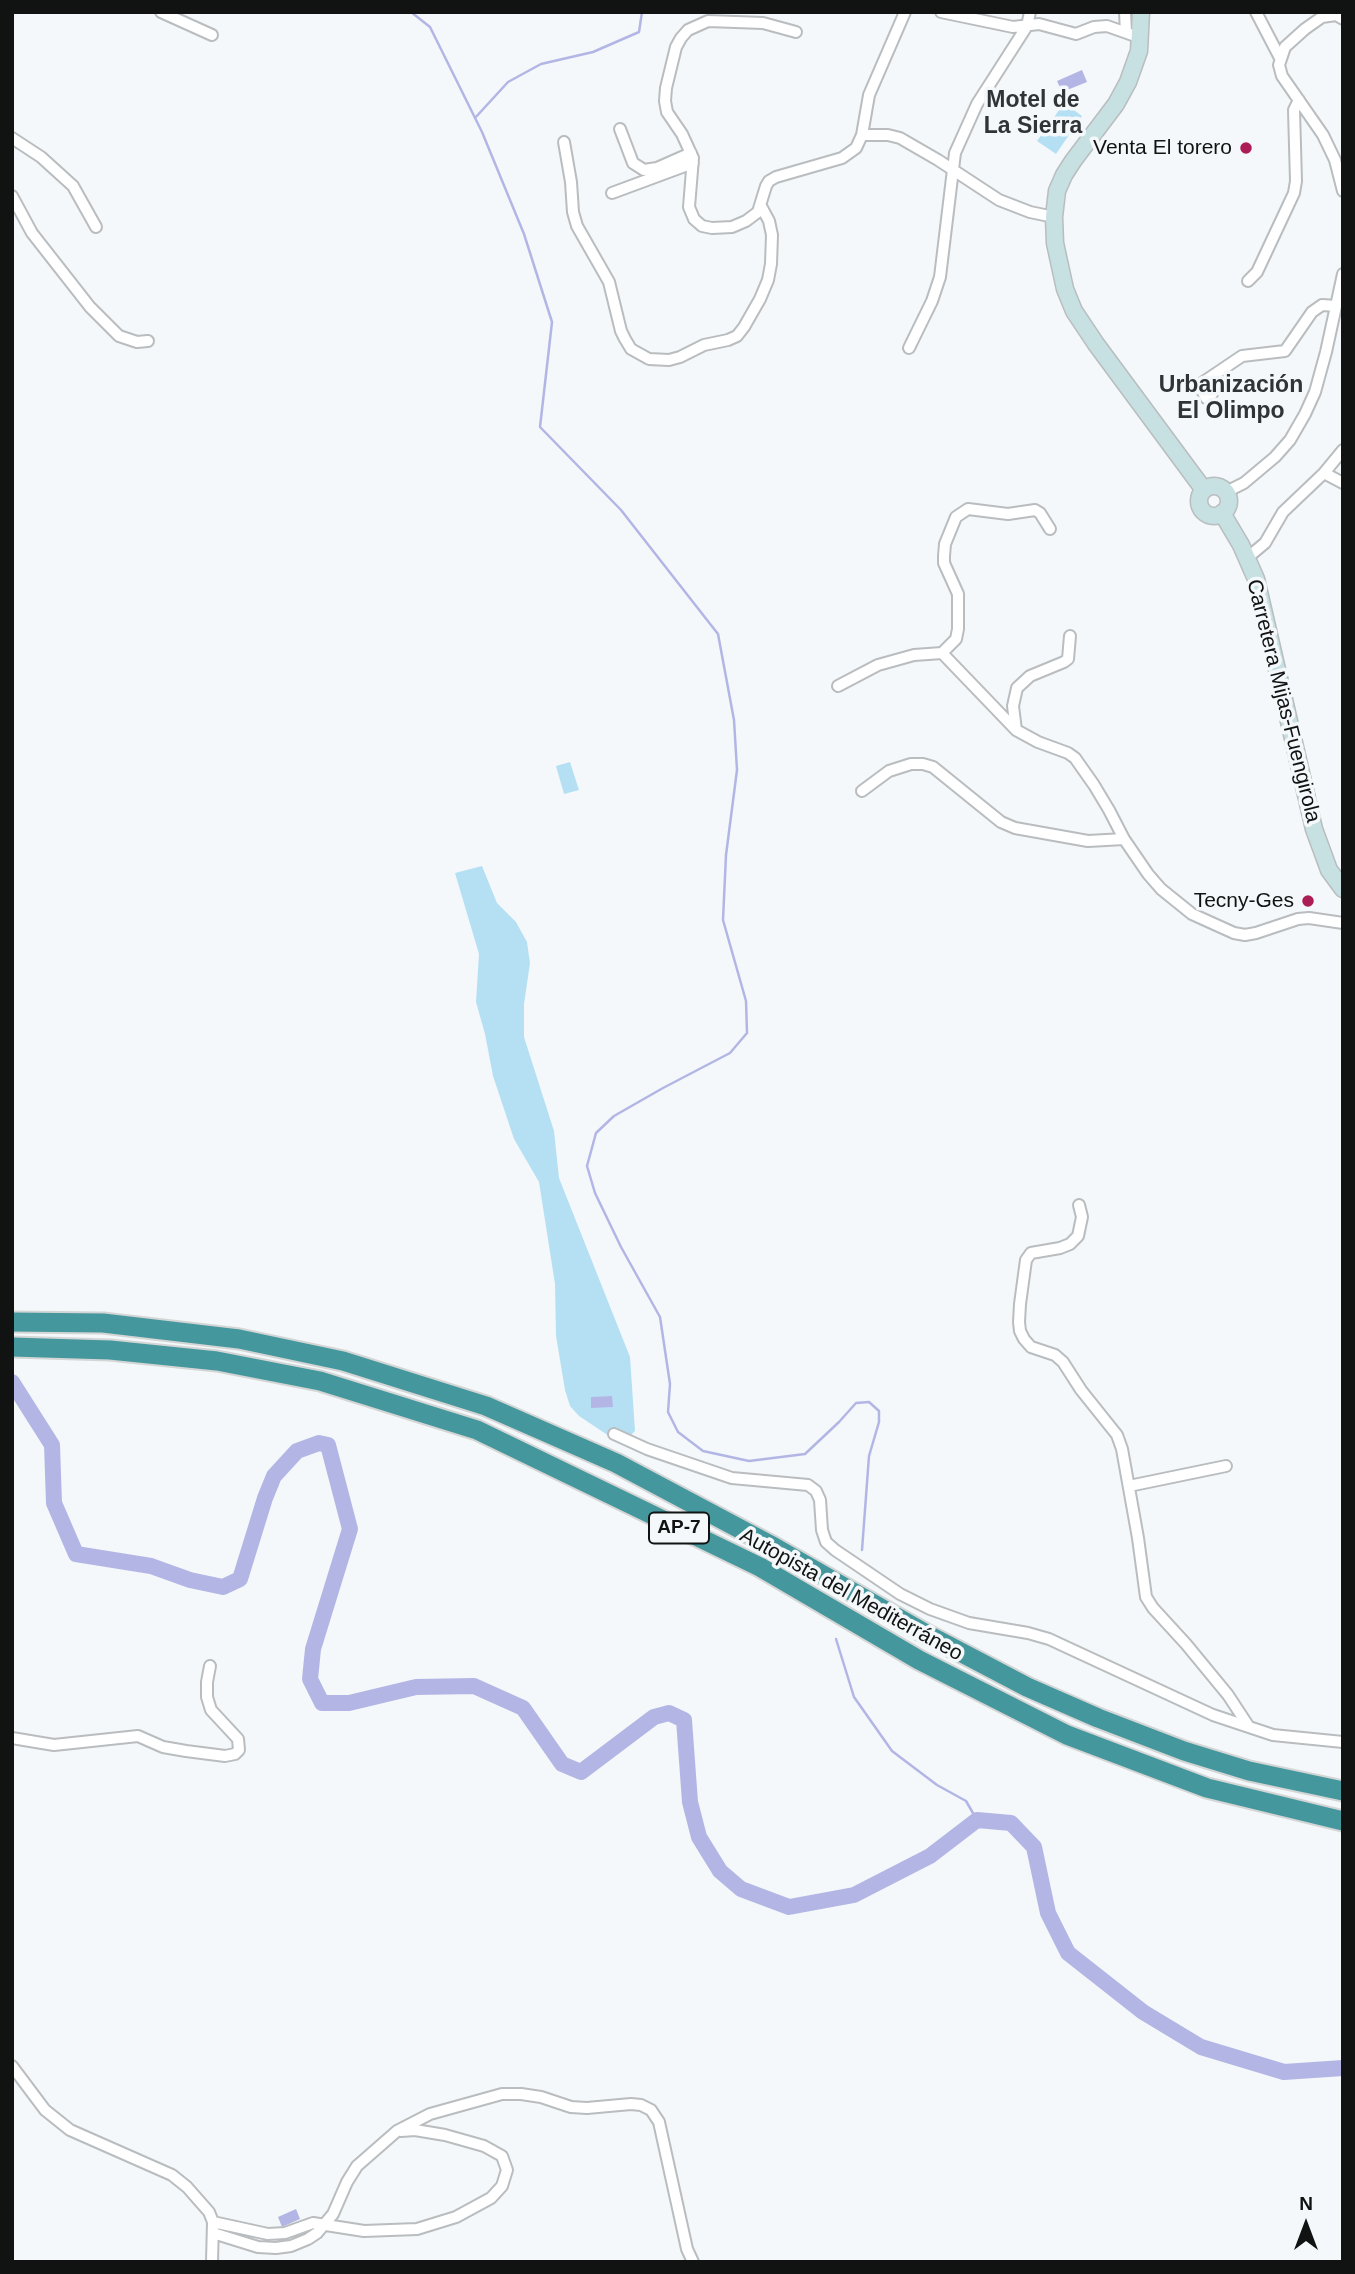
<!DOCTYPE html>
<meta charset="utf-8">
<style>
body{margin:0}
#map{position:relative;width:1355px;height:2274px;overflow:hidden;background:#f4f8fa;font-family:Arial,sans-serif}
canvas{display:block}
.frame{position:absolute;inset:0;border:14px solid #111313;pointer-events:none}
.north{position:absolute;left:1271px;top:2190px;width:70px;height:70px;-webkit-text-stroke:5px #f4f8fa;paint-order:stroke;rotate:0deg;font-size:19px;font-weight:700;line-height:28px;text-align:center;color:#111313}
.north::after{content:'';display:block;margin:auto;width:24px;height:32px;background:#111313;clip-path:polygon(50% 0,100% 100%,50% 72%,0 100%)}
</style>
<div id="map">
<canvas width="1355" height="2274"></canvas>
<div class="frame"></div>
<div class="north">N</div>
</div>
<script>
const ctx = document.querySelector('canvas').getContext('2d');
ctx.lineJoin = 'round';
function fill(path, color) { ctx.fillStyle = color; ctx.fill(path, 'evenodd'); }
const shape = rows => new Path2D(rows.map(r => 'M' + r).join(''));
function stroke(path, color, width, dash) { ctx.strokeStyle = color; ctx.lineWidth = width; ctx.lineCap = dash ? 'butt' : 'round'; ctx.setLineDash(dash || []); ctx.stroke(path); }
function label(font, color, halo, rows, align = 'center') {
  ctx.font = font + ' Arial,sans-serif'; ctx.lineWidth = 7; ctx.setLineDash([]); ctx.textBaseline = 'middle'; ctx.strokeStyle = halo; ctx.fillStyle = color; for (const [text, x, y, turn = 0] of rows) {
    ctx.save(); ctx.translate(x, y); ctx.rotate((+turn || 0) * Math.PI / 180); ctx.textAlign = isNaN(turn) ? turn : align; if (halo) ctx.strokeText(text, 0, 0); ctx.fillText(text, 0, 0); ctx.restore();
  }
}
fill(shape([
 [1064,103,1082,116,1056,154,1037,141],
 [570,762,579,790,564,794,556,766],
 [482,866,497,903,516,922,527,942,530,963,524,1004,524,1037,554,1131,559,1178,630,1357,635,1431,628,1438,615,1440,579,1416,570,1406,565,1390,556,1336,555,1284,539,1182,514,1139,493,1076,485,1034,476,1002,479,954,455,873]
]), '#b5e0f4');
fill(shape([
 [1082,70,1087,82,1062,92,1057,81],
 [612,1396,613,1407,591,1408,591,1397],
 [296,2209,300,2219,282,2227,278,2217]
]), '#b3b6e5');
stroke(shape([
 [411,12,430,27,482,132,524,234,552,322,540,427,621,510,718,634,734,720,737,770,726,855,723,920,746,1001,747,1033,730,1053,663,1088,614,1116,596,1133,587,1166,595,1193,621,1247,660,1317,670,1384,668,1412,678,1432,703,1451,749,1461,805,1454,839,1422,856,1403,869,1402,879,1411,879,1422,869,1456,862,1550],
 [475,118,508,82,541,64,593,52,639,32,642,12],
 [836,1639,854,1697,892,1751,937,1785,966,1801,977,1820]
]), '#b3b6e5', 2.5);
stroke(shape([
 [12,1382,52,1445,54,1503,76,1554,151,1566,190,1580,223,1587,240,1579,265,1498,274,1476,297,1451,319,1443,328,1445,350,1529,313,1649,310,1679,322,1703,349,1703,416,1687,474,1686,523,1708,562,1764,581,1772,654,1717,669,1713,684,1720,690,1802,699,1837,720,1871,741,1889,789,1907,854,1895,930,1856,977,1820,1011,1823,1034,1847,1048,1913,1068,1953,1143,2012,1201,2047,1284,2072,1343,2068]
]), '#b3b6e5', 16);
const minor = shape([
 [161,12,212,35],
 [905,12,869,95,862,135,888,135,900,138,938,160,999,200,1030,212,1054,217],
 [941,12,1013,27,1039,24,1076,34,1094,27,1107,26,1141,38],
 [1125,12,1126,32],
 [1256,12,1280,58],
 [1343,19,1336,15,1322,17,1305,29,1285,47,1279,65,1282,76,1323,135,1335,160,1343,191],
 [796,32,763,23,708,21,688,30,681,38,676,47,666,88,665,101,667,112,682,134,693,158,689,207,694,219,702,226,712,228,732,227,746,221,758,212,766,186,769,181,776,177,842,158,856,148,862,135],
 [620,129,633,163,644,170,657,168,691,153],
 [12,138,41,157,73,186,96,227],
 [564,142,571,182,573,212,577,226,609,282,621,331,625,339,631,349,649,359,669,360,680,357,704,345,728,340,737,336,744,327,760,299,768,280,771,264,772,235,769,221,761,206],
 [612,193,693,163],
 [12,196,32,233,90,307,119,336,137,342,148,341],
 [1248,281,1257,272,1294,193,1296,181,1294,110,1299,100],
 [909,348,932,301,940,277,955,153,977,104,1027,26,1030,12],
 [1204,382,1212,394,1206,398,1199,385,1242,356,1285,351,1312,312,1322,305,1336,306],
 [1324,473,1343,483],
 [1226,492,1244,483,1275,457,1290,440,1305,414,1315,392,1326,352,1343,274],
 [1247,558,1265,543,1283,512,1324,473,1343,450],
 [942,653,956,639,958,629,958,594,944,563,944,556,945,544,956,517,968,509,1008,514,1035,510,1040,513,1050,529],
 [838,686,878,665,914,655,942,653,1016,730,1038,742,1068,753,1075,758,1094,785,1109,810,1124,839,1148,874,1161,889,1192,914,1234,933,1245,935,1256,933,1298,919,1309,918,1343,923],
 [1016,730,1013,706,1017,688,1030,676,1064,662,1068,659,1070,636],
 [862,791,889,771,911,764,923,764,933,767,1001,822,1015,828,1088,841,1124,839],
 [1079,1205,1082,1217,1078,1236,1070,1244,1060,1248,1031,1253,1026,1260,1020,1304,1019,1322,1020,1331,1024,1339,1031,1347,1055,1355,1063,1362,1081,1390,1117,1435,1122,1449,1138,1538,1146,1597,1153,1608,1186,1644,1228,1695,1249,1727],
 [614,1434,647,1449,732,1478,808,1485,816,1491,820,1500,822,1530,826,1542,835,1550,900,1594,930,1609,969,1623,1028,1633,1049,1639,1213,1715,1273,1735,1343,1742],
 [1129,1486,1226,1466],
 [12,1738,54,1745,138,1736,163,1747,186,1751,225,1756,235,1754,239,1750,238,1739,211,1710,207,1697,207,1682,210,1666],
 [12,2066,45,2110,70,2130,172,2175,187,2187,209,2212,213,2222,212,2262],
 [213,2222,268,2234,285,2233,313,2223,364,2231,417,2229,456,2217,491,2198,502,2186,507,2170,502,2156,484,2146,445,2135,415,2130,401,2131],
 [213,2233,258,2247,276,2248,291,2246,308,2239,317,2233,333,2214,347,2182,357,2166,397,2131,430,2114,502,2094,521,2094,541,2097,571,2107,587,2108,631,2104,641,2105,651,2110,659,2122,687,2249,693,2262]
]);
const secondary = shape([
 [1141,12,1139,51,1128,82,1116,104,1073,161,1064,175,1057,191,1054,217,1055,243,1065,289,1074,311,1096,344,1204,490],
 '1199 501a15 15 0 1 1 30 0a15 15 0 1 1-30 0Z',
 [1222,513,1241,545,1256,579,1314,829,1329,870,1343,889]
]);
const motorway = shape([
 [12,1322,103,1323,239,1339,343,1361,486,1406,616,1463,774,1547,928,1635,1027,1687,1098,1718,1184,1751,1249,1771,1343,1791],
 [12,1347,110,1350,217,1361,320,1381,477,1430,760,1567,919,1660,1067,1735,1207,1788,1343,1821]
]);
stroke(minor, '#b9bdbf', 14);
stroke(secondary, '#b9bdbf', 19);
stroke(motorway, '#d4d5d5', 23);
stroke(minor, '#fff', 10);
stroke(secondary, '#c7e0e2', 16);
stroke(motorway, '#43979d', 19);
for (const [x, y, r, color] of [
 [1246,148,7,"#ac1d56"],
 [1308,901,7,"#ac1d56"]
]) { const dot = new Path2D(); dot.arc(x, y, r, 0, 2 * Math.PI); ctx.fillStyle = color; ctx.fill(dot); stroke(dot, '#f4f8fa', 2.5); }
for (const [x, y, w] of [
 [679,1528,60]
]) { const box = new Path2D(); box.roundRect(x - w / 2, y - 15.5, w, 31, 5); ctx.fillStyle = '#f4f8fa'; ctx.fill(box); stroke(box, '#111313', 2); }
label('bold 19px', '#111313', null, [
 ["AP-7",679,1528]
]);
label('21px', '#111313', '#f4f8fa', [
 ["Venta El torero",1232,148],
 ["Tecny-Ges",1294,901]
], 'right');
label('21px', '#111313', '#f4f8fa', [
 ["Carretera Mijas-Fuengirola",1283,701,76],
 ["Autopista del Mediterráneo",851,1595,29]
]);
label('bold 23px', '#313436', '#f4f8fa', [
 ["Motel de",1033,101],
 ["La Sierra",1033,127],
 ["Urbanización",1231,386],
 ["El Olimpo",1231,412]
]);
</script>
